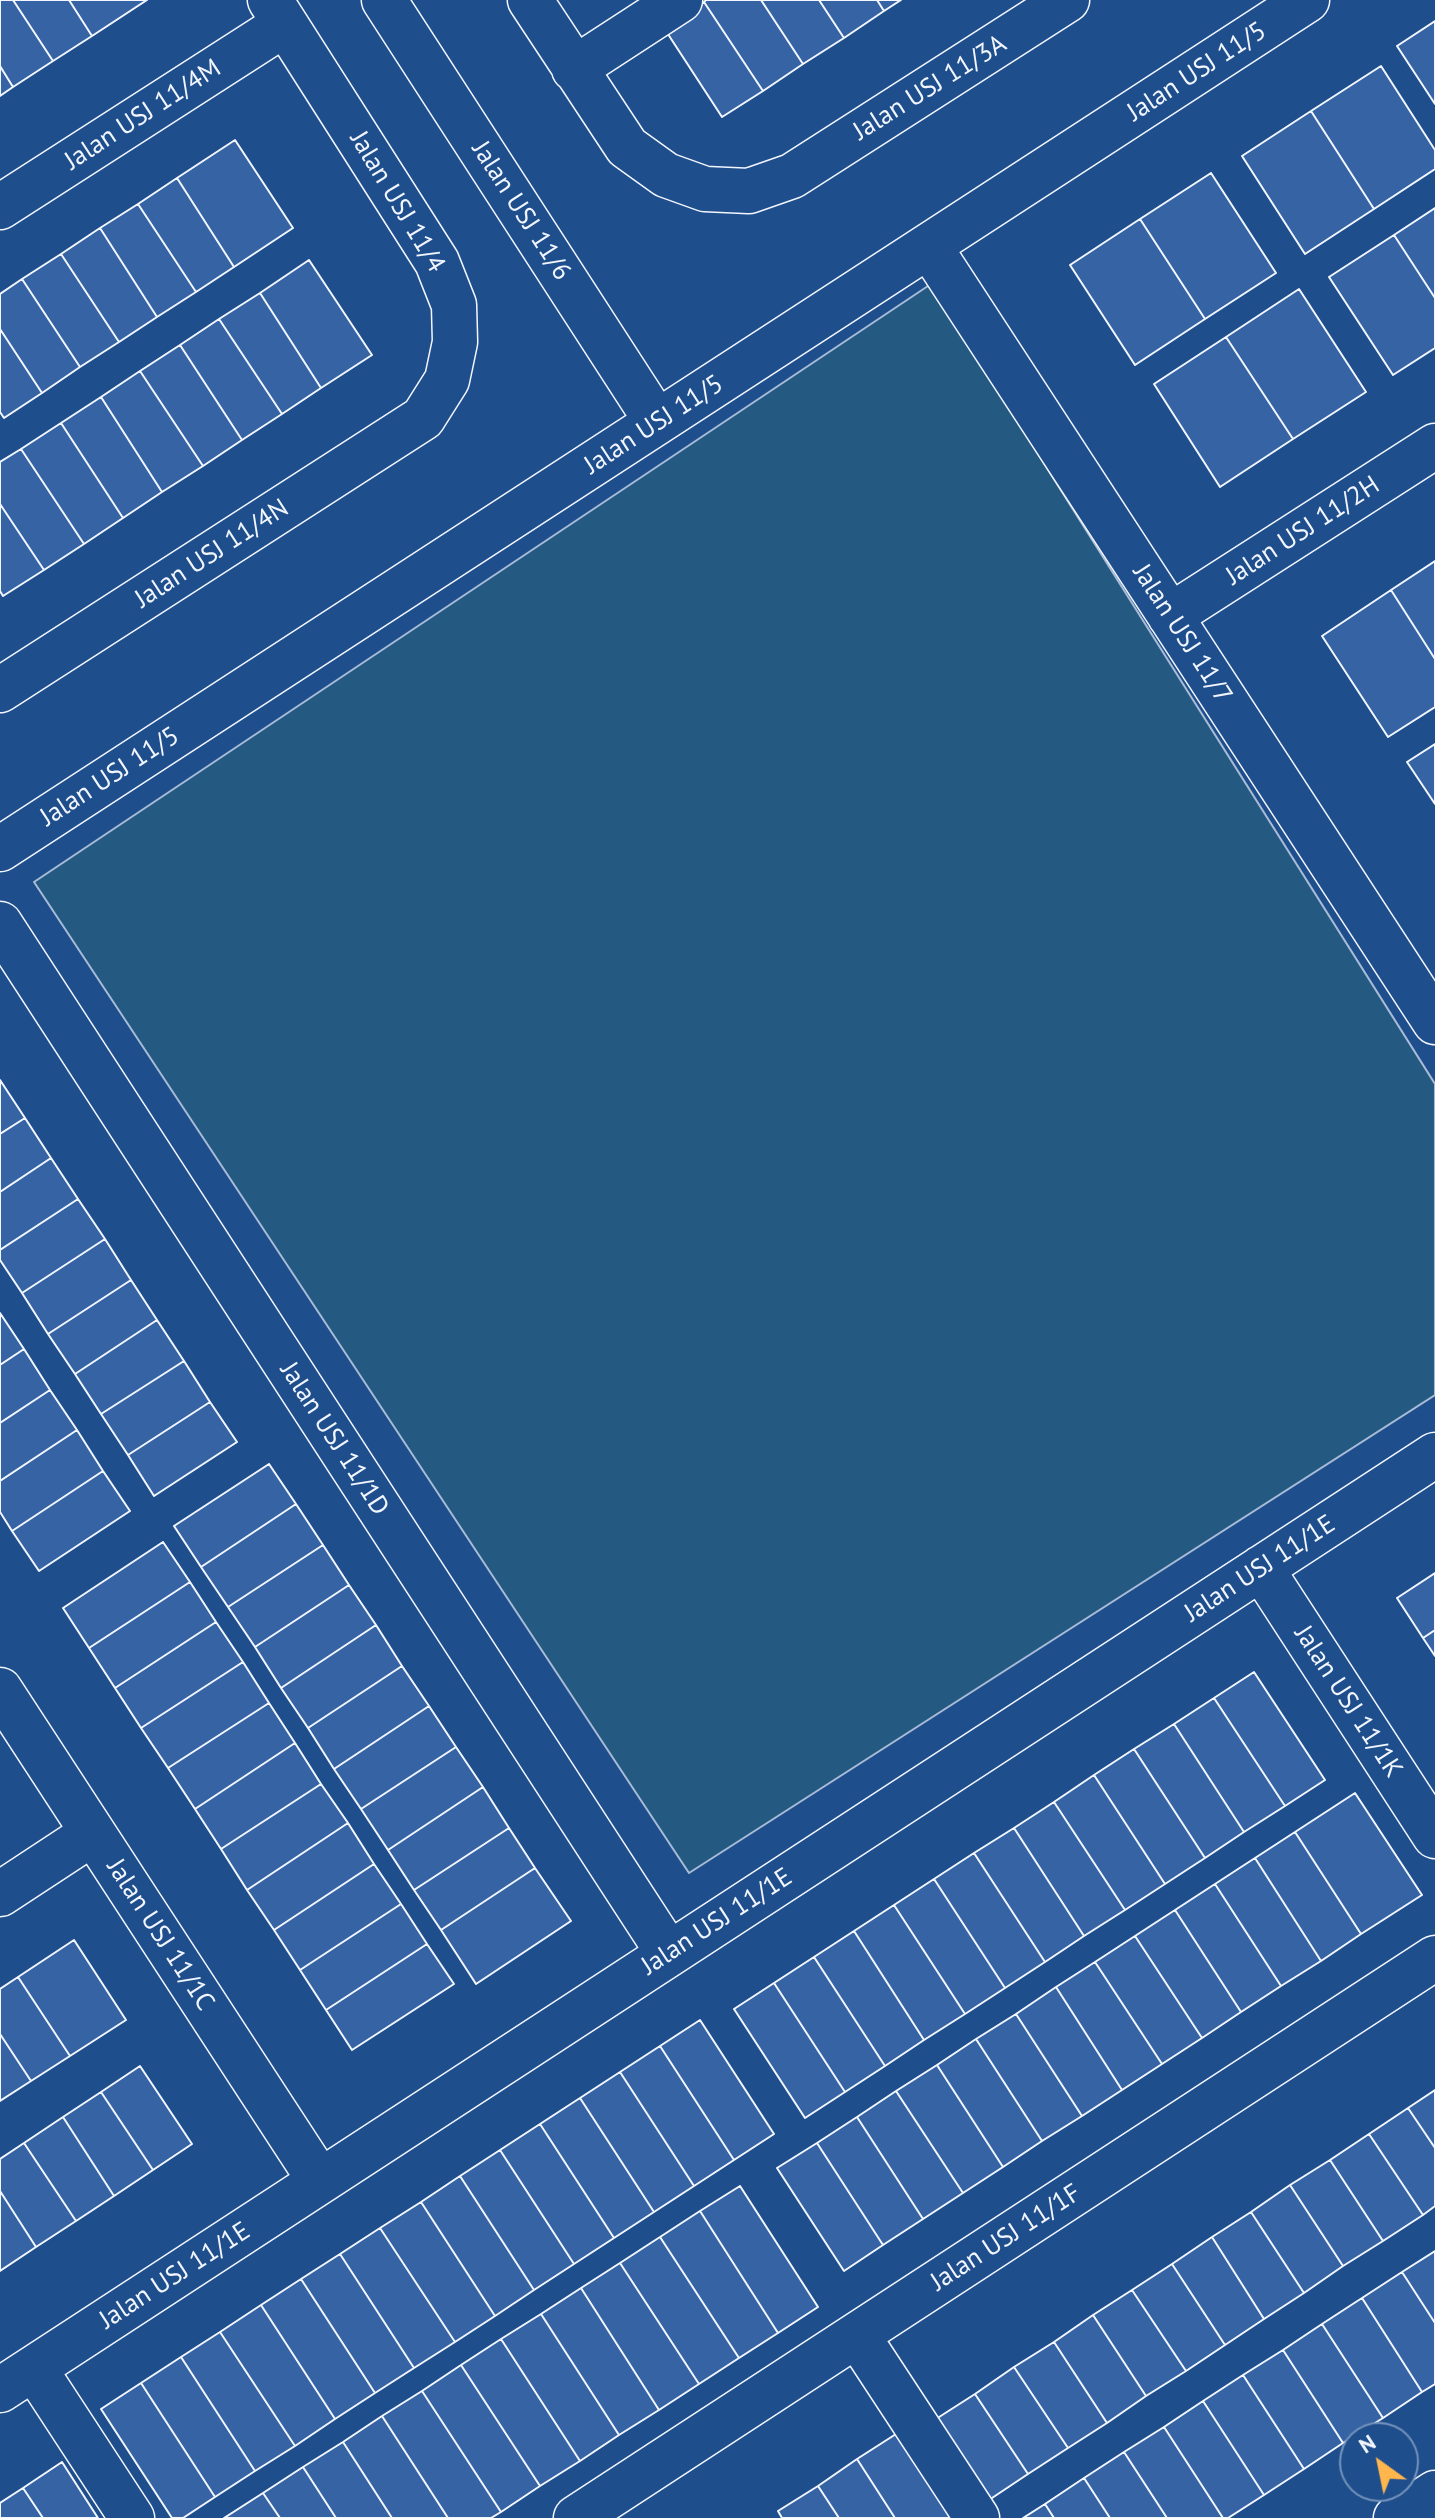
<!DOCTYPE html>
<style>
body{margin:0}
#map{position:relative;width:1435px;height:2518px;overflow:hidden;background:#1f4e8c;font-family:"PT Sans",sans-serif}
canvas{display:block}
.north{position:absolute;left:1339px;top:2422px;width:80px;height:80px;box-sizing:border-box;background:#1f4e8c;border:2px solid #7391ba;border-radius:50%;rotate:327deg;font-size:22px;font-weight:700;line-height:32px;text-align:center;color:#f2f6ff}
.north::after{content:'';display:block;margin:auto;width:28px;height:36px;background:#ffb74d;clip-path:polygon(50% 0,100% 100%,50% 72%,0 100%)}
</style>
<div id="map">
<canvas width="1435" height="2518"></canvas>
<div class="north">N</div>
</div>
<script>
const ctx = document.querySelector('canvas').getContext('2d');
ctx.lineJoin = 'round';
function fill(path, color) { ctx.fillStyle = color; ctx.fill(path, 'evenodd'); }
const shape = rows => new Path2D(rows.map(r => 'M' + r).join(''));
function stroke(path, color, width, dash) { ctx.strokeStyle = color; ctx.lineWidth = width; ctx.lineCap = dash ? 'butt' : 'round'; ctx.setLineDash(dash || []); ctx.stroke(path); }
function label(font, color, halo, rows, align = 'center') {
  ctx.font = font + ' "PT Sans",sans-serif'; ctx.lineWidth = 6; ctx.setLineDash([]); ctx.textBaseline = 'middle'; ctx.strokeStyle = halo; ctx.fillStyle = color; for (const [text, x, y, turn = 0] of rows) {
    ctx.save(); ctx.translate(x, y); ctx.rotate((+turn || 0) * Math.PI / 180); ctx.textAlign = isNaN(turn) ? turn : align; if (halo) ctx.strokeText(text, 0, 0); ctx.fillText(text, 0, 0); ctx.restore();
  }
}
const green = shape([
 [931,284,1435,1084,1435,1395,689,1873,34,882,931,284]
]);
fill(green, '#245a82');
stroke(green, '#a8bbd7', 2);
const building = shape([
 [0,0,13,0,53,61,13,87,0,66,0,0],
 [13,0,69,0,92,36,53,61,13,0],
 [69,0,147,0,92,36,69,0],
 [706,0,761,0,803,64,763,91,704,2,706,0],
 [761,0,819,0,844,38,803,64,761,0],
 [819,0,877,0,884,11,844,38,819,0],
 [877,0,901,0,884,11,877,0],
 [704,2,763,91,722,117,664,28,704,2],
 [1435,21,1435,104,1397,46,1435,21],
 [0,66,13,87,0,96,0,66],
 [1381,66,1435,150,1435,169,1374,209,1311,111,1381,66],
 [1311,111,1374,209,1305,254,1242,156,1311,111],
 [235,140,293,228,234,267,177,178,235,140],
 [1211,173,1276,273,1205,319,1140,219,1211,173],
 [177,178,234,267,196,292,138,204,177,178],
 [138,204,196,292,157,317,100,228,138,204],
 [1435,208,1435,298,1394,235,1435,208],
 [1140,219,1205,319,1135,365,1070,265,1140,219],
 [100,228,157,317,119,342,61,254,100,228],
 [1394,235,1435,298,1435,348,1393,375,1329,277,1394,235],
 [61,254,119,342,80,367,22,279,61,254],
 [309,260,372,355,321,388,260,293,309,260],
 [22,279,80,367,42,393,0,329,0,294,22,279],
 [1299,289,1366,392,1293,439,1226,337,1299,289],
 [260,293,321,388,282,414,219,319,260,293],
 [219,319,282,414,242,440,180,345,219,319],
 [0,329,42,393,4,418,0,412,0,329],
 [1226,337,1293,439,1220,487,1154,384,1226,337],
 [180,345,242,440,203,466,140,371,180,345],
 [140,371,203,466,162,492,101,397,140,371],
 [101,397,162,492,123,518,61,423,101,397],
 [61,423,123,518,84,544,21,449,61,423],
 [21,449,84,544,44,570,0,504,0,462,21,449],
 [0,504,44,570,3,596,0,591,0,504],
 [1435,561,1435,659,1391,590,1435,561],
 [1391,590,1435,659,1435,707,1388,737,1322,636,1391,590],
 [1435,744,1435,804,1407,762,1435,744],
 [0,1080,25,1118,0,1134,0,1080],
 [25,1118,51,1158,0,1192,0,1134,25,1118],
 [51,1158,78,1199,0,1250,0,1192,51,1158],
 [78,1199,105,1239,22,1293,0,1260,0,1250,78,1199],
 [105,1239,131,1280,48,1334,22,1293,105,1239],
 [131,1280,157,1320,75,1374,48,1334,131,1280],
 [0,1313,24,1349,0,1365,0,1313],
 [157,1320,184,1361,101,1414,75,1374,157,1320],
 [24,1349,50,1390,0,1423,0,1365,24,1349],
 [184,1361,210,1402,128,1455,101,1414,184,1361],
 [50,1390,77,1430,0,1481,0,1423,50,1390],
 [210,1402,237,1442,154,1496,128,1455,210,1402],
 [77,1430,103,1471,12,1531,0,1512,0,1481,77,1430],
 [269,1464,296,1504,201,1567,174,1526,269,1464],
 [103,1471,130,1511,39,1571,12,1531,103,1471],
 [296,1504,323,1545,228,1607,201,1567,296,1504],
 [163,1542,190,1582,89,1648,63,1608,163,1542],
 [323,1545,349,1585,255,1647,228,1607,323,1545],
 [1435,1573,1435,1630,1423,1638,1397,1598,1435,1573],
 [190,1582,216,1622,115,1688,89,1648,190,1582],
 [349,1585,376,1625,281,1688,255,1647,349,1585],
 [216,1622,243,1662,141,1728,115,1688,216,1622],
 [376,1625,402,1666,308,1728,281,1688,376,1625],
 [1435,1630,1435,1656,1423,1638,1435,1630],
 [243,1662,269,1703,168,1768,141,1728,243,1662],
 [402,1666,429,1706,334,1769,308,1728,402,1666],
 [1254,1672,1325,1780,1285,1806,1214,1698,1254,1672],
 [1214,1698,1285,1806,1244,1832,1174,1724,1214,1698],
 [269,1703,295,1743,195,1809,168,1768,269,1703],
 [429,1706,456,1747,361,1809,334,1769,429,1706],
 [1174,1724,1244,1832,1205,1858,1134,1749,1174,1724],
 [295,1743,321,1784,221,1849,195,1809,295,1743],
 [456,1747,483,1787,388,1850,361,1809,456,1747],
 [1134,1749,1205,1858,1165,1884,1094,1775,1134,1749],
 [1094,1775,1165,1884,1125,1910,1054,1802,1094,1775],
 [321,1784,348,1823,247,1890,221,1849,321,1784],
 [483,1787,509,1828,414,1890,388,1850,483,1787],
 [1355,1793,1422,1895,1361,1934,1295,1832,1355,1793],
 [1054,1802,1125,1910,1084,1936,1014,1828,1054,1802],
 [348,1823,374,1864,274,1930,247,1890,348,1823],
 [509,1828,535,1868,441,1930,414,1890,509,1828],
 [1014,1828,1084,1936,1045,1962,974,1853,1014,1828],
 [1295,1832,1361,1934,1321,1961,1255,1858,1295,1832],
 [974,1853,1045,1962,1005,1988,934,1879,974,1853],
 [1255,1858,1321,1961,1281,1986,1215,1884,1255,1858],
 [374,1864,401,1904,300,1970,274,1930,374,1864],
 [535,1868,571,1921,476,1984,441,1930,535,1868],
 [934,1879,1005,1988,965,2014,894,1905,934,1879],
 [1215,1884,1281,1986,1241,2012,1175,1910,1215,1884],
 [401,1904,427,1944,326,2010,300,1970,401,1904],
 [894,1905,965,2014,924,2040,854,1931,894,1905],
 [1175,1910,1241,2012,1202,2038,1135,1936,1175,1910],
 [854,1931,924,2040,885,2066,814,1957,854,1931],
 [1135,1936,1202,2038,1162,2064,1095,1962,1135,1936],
 [74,1940,126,2020,70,2056,18,1977,74,1940],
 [427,1944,454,1984,352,2050,326,2010,427,1944],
 [814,1957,885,2066,845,2092,774,1983,814,1957],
 [1095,1962,1162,2064,1122,2090,1056,1987,1095,1962],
 [18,1977,70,2056,31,2081,0,2034,0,1989,18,1977],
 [774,1983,845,2092,805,2118,734,2009,774,1983],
 [1056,1987,1122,2090,1082,2116,1016,2014,1056,1987],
 [1016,2014,1082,2116,1042,2141,976,2039,1016,2014],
 [700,2020,774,2134,734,2160,660,2046,700,2020],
 [0,2034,31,2081,0,2101,0,2034],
 [976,2039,1042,2141,1003,2167,937,2065,976,2039],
 [660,2046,734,2160,694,2186,620,2072,660,2046],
 [937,2065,1003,2167,963,2193,896,2091,937,2065],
 [140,2066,192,2144,153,2170,101,2092,140,2066],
 [620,2072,694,2186,654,2212,580,2098,620,2072],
 [1435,2090,1435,2148,1408,2108,1435,2090],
 [896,2091,963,2193,923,2219,857,2117,896,2091],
 [101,2092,153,2170,114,2196,63,2117,101,2092],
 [580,2098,654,2212,614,2238,540,2124,580,2098],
 [1408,2108,1435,2148,1435,2206,1423,2215,1369,2134,1408,2108],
 [63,2117,114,2196,76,2221,24,2143,63,2117],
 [857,2117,923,2219,883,2245,817,2143,857,2117],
 [540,2124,614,2238,574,2264,500,2150,540,2124],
 [1369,2134,1423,2215,1383,2241,1330,2160,1369,2134],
 [24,2143,76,2221,36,2247,0,2191,0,2159,24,2143],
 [817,2143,883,2245,844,2271,777,2168,817,2143],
 [500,2150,574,2264,534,2290,460,2176,500,2150],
 [1330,2160,1383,2241,1343,2266,1290,2185,1330,2160],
 [460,2176,534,2290,495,2316,421,2202,460,2176],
 [1290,2185,1343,2266,1304,2293,1251,2212,1290,2185],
 [740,2186,818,2307,778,2333,700,2211,740,2186],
 [0,2191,36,2247,0,2271,0,2191],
 [421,2202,495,2316,455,2342,380,2228,421,2202],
 [700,2211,778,2333,739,2358,660,2237,700,2211],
 [1251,2212,1304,2293,1264,2319,1212,2237,1251,2212],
 [380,2228,455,2342,414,2368,340,2254,380,2228],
 [660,2237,739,2358,699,2384,620,2263,660,2237],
 [1212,2237,1264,2319,1225,2345,1172,2264,1212,2237],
 [1435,2251,1435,2323,1402,2272,1435,2251],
 [340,2254,414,2368,375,2393,301,2279,340,2254],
 [620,2263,699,2384,659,2410,581,2288,620,2263],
 [1172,2264,1225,2345,1186,2371,1132,2290,1172,2264],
 [1402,2272,1435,2323,1435,2384,1422,2392,1362,2298,1402,2272],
 [301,2279,375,2393,335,2419,261,2305,301,2279],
 [581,2288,659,2410,619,2435,541,2314,581,2288],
 [1132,2290,1186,2371,1146,2396,1093,2315,1132,2290],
 [1362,2298,1422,2392,1383,2418,1322,2324,1362,2298],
 [261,2305,335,2419,295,2446,220,2332,261,2305],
 [541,2314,619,2435,580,2461,501,2339,541,2314],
 [1093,2315,1146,2396,1107,2423,1054,2342,1093,2315],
 [1322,2324,1383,2418,1343,2443,1283,2350,1322,2324],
 [220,2332,295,2446,255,2471,181,2357,220,2332],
 [501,2339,580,2461,540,2486,461,2365,501,2339],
 [1054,2342,1107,2423,1068,2448,1014,2367,1054,2342],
 [1283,2350,1343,2443,1304,2469,1243,2375,1283,2350],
 [181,2357,255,2471,215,2497,141,2383,181,2357],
 [461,2365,540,2486,501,2512,422,2391,461,2365],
 [1014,2367,1068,2448,1028,2474,975,2394,1014,2367],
 [1243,2375,1304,2469,1264,2495,1203,2401,1243,2375],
 [141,2383,215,2497,183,2518,172,2518,101,2409,141,2383],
 [422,2391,501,2512,491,2518,448,2518,382,2416,422,2391],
 [975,2394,1028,2474,989,2500,936,2419,975,2394],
 [1203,2401,1264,2495,1228,2518,1223,2518,1164,2427,1203,2401],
 [382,2416,448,2518,392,2518,343,2442,382,2416],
 [1164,2427,1223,2518,1167,2518,1124,2452,1164,2427],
 [896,2434,952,2518,895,2518,857,2459,896,2434],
 [343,2442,392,2518,336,2518,303,2467,343,2442],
 [1124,2452,1167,2518,1110,2518,1084,2478,1124,2452],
 [857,2459,895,2518,839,2518,818,2486,857,2459],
 [62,2462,98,2518,43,2518,23,2488,62,2462],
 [303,2467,336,2518,280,2518,263,2493,303,2467],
 [1084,2478,1110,2518,1054,2518,1045,2504,1084,2478],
 [818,2486,839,2518,782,2518,778,2511,818,2486],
 [23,2488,43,2518,0,2518,0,2503,23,2488],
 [263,2493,280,2518,224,2518,263,2493],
 [1045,2504,1054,2518,1023,2518,1045,2504]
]);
fill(building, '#3563a3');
stroke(building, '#f2f6ff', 2);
const minor = shape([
 [384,0,657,422],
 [530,0,627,147,666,175,705,189,749,191,792,176,1067,0],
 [574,69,680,0],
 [0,207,285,24],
 [929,246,1435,1022],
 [1170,616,1435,446],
 [0,690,423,418,447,380,455,342,454,305,437,262,270,0],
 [0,849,1307,0],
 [0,924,669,1954],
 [1261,1568,1435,1836],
 [0,1690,320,2181],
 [0,1894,93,1833],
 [857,2335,977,2518],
 [34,2368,132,2518],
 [0,2390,1435,1455],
 [576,2518,1435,1958],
 [1396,2518,1435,2493]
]);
stroke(minor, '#f2f6ff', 47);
stroke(minor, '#1f4e8c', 44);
label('26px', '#f2f6ff', '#1f4e8c', [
 ["Jalan USJ 11/5",1197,72,-33],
 ["Jalan USJ 11/3A",930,88,-32],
 ["Jalan USJ 11/4M",143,115,-33],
 ["Jalan USJ 11/4",397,202,59],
 ["Jalan USJ 11/6",521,211,57],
 ["Jalan USJ 11/5",654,425,-33],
 ["Jalan USJ 11/2H",1303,531,-33],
 ["Jalan USJ 11/4N",212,554,-33],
 ["Jalan USJ 11/7",1182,634,57],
 ["Jalan USJ 11/5",110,777,-33],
 ["Jalan USJ 11/1D",334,1439,57],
 ["Jalan USJ 11/1E",1260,1569,-33],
 ["Jalan USJ 11/1K",1348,1702,57],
 ["Jalan USJ 11/1E",717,1922,-33],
 ["Jalan USJ 11/1C",160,1935,57],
 ["Jalan USJ 11/1F",1006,2238,-33],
 ["Jalan USJ 11/1E",175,2276,-33]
]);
</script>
